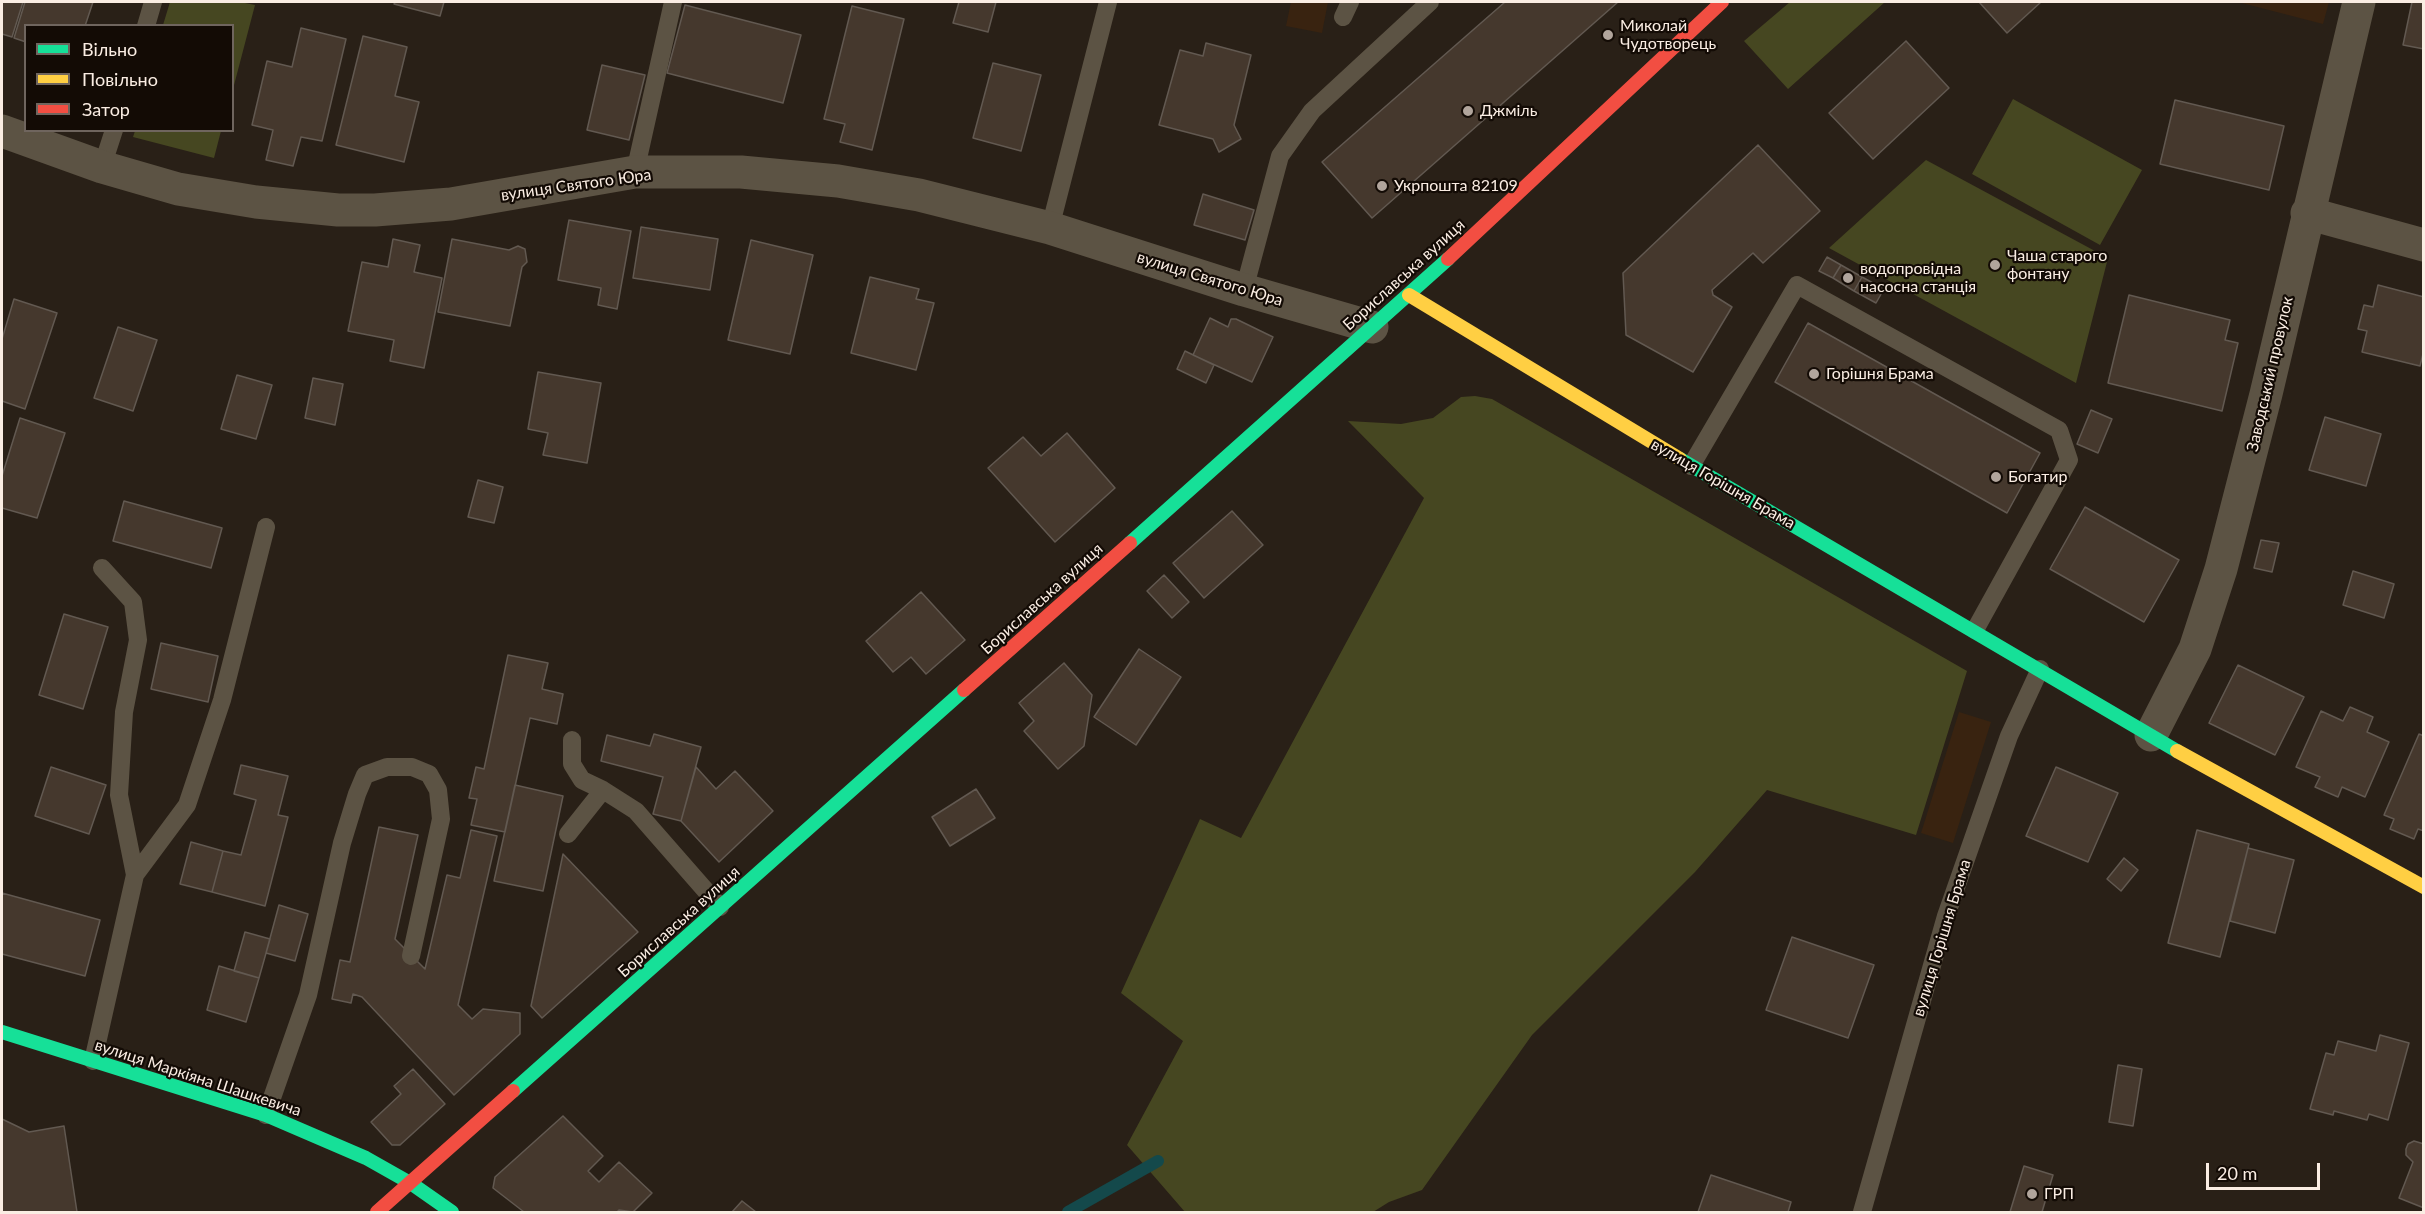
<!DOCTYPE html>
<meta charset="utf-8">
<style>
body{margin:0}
#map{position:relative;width:2425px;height:1214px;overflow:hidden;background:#292017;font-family:Lato,sans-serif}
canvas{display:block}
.frame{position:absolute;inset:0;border:3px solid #faede3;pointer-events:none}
.legend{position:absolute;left:24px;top:24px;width:210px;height:108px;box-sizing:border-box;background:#130b05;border:2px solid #6f655e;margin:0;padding:8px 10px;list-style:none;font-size:18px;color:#faede3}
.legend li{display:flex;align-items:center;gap:12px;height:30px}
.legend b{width:30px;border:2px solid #6f655e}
.scale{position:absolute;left:2206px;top:1163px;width:114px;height:27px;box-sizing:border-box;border:3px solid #faede3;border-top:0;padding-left:8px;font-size:18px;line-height:21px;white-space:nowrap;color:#faede3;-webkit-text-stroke:4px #130b05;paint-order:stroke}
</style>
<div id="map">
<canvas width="2425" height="1214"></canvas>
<div class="frame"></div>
<ul class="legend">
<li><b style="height:8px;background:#16e098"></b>Вільно</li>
<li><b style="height:8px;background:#ffcf43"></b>Повільно</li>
<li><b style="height:8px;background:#f24e42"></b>Затор</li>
</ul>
<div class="scale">20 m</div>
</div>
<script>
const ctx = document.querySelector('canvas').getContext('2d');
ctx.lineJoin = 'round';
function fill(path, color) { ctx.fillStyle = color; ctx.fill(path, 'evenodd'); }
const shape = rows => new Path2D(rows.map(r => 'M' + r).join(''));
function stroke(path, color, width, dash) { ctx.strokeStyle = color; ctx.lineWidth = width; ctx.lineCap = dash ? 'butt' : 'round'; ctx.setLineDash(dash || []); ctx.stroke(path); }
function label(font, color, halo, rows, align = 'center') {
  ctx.font = font + ' Lato,sans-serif'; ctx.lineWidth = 4.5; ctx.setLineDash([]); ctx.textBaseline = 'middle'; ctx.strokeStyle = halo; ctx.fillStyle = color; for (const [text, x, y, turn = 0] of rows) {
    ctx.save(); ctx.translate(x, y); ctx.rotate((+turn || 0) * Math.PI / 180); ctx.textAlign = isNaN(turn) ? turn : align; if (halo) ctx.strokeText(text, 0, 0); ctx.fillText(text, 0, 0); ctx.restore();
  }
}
fill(shape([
 [1291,2,1328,2,1322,33,1286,26],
 [2238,2,2329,2,2323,24],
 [1959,712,1991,722,1953,843,1921,833]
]), '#392310');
fill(shape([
 [170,2,240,2,255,5,233,89,232,26,163,25],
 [1790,2,1885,2,1788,89,1744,41],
 [2013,99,2142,170,2100,245,1972,174],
 [135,131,135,130,221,131,214,158,133,137],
 [1926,160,2108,258,2076,383,1829,248],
 [1475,396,1492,399,1967,671,1916,835,1767,790,1695,872,1532,1035,1422,1190,1389,1202,1373,1212,1185,1212,1127,1145,1183,1041,1121,993,1200,819,1241,838,1424,498,1348,421,1401,424,1433,418,1461,397]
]), '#464721');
stroke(shape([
 [1068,1212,1158,1161]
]), '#14494b', 12);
const building = shape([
 [2,2,23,2,12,37,2,34,2,2],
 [25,2,93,2,85,26,26,26,26,42,14,38,25,2],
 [395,2,444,2,440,16,394,4,395,2],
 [959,2,996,2,988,32,953,23,959,2],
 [1505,2,1618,2,1372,218,1322,162,1505,2],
 [1979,2,2041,2,2007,33,1979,2],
 [2412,2,2424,2,2424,49,2403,45,2412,2],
 [685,5,801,35,783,103,667,73,685,5],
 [852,6,904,19,872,150,840,142,845,124,824,119,852,6],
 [301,28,346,39,322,141,301,137,293,166,266,160,273,130,252,125,267,61,292,67,301,28],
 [363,36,407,47,395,96,419,102,404,162,336,145,363,36],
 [1906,41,1949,88,1873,159,1829,113,1906,41],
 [1206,43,1251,55,1234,125,1241,139,1219,152,1213,139,1159,125,1180,50,1203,56,1206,43],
 [993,63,1041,75,1021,151,973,138,993,63],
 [602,65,645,75,629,140,587,130,602,65],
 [2175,100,2284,126,2269,190,2160,164,2175,100],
 [1758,145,1820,211,1763,263,1753,253,1712,290,1713,295,1732,307,1693,372,1626,335,1623,273,1758,145],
 [1203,194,1254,210,1245,240,1194,225,1203,194],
 [569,220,631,231,617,309,598,305,601,288,558,280,569,220],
 [641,227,718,239,710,290,633,278,641,227],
 [393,239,420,245,414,272,442,278,424,368,390,361,394,340,348,331,362,262,388,267,393,239],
 [452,239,509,250,518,246,525,249,527,262,522,267,510,326,438,312,452,239],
 [751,240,813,255,790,354,728,340,751,240],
 [1827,257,1841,265,1833,278,1819,271,1827,257],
 [1841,265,1862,277,1854,291,1833,278,1841,265],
 [870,277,919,289,916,299,934,303,916,370,851,353,870,277],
 [1862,277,1884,289,1876,303,1854,291,1862,277],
 [2378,285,2424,297,2424,350,2420,366,2362,352,2367,331,2358,329,2364,305,2373,307,2378,285],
 [2129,295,2230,320,2225,340,2238,343,2222,411,2108,383,2129,295],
 [14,299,57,313,25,409,2,401,2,339,14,299],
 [1210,318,1228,327,1231,319,1236,319,1273,337,1252,382,1193,355,1210,318],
 [1808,323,2040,453,2007,513,1775,382,1808,323],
 [118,327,157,340,133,411,94,398,118,327],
 [1185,351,1214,365,1206,383,1177,369,1185,351],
 [538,372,601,383,587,463,543,455,548,433,528,429,538,372],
 [237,375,272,385,256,439,221,429,237,375],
 [313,378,343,384,335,425,305,418,313,378],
 [2091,410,2112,419,2098,453,2077,444,2091,410],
 [2325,417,2381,434,2366,486,2309,470,2325,417],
 [20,418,65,433,37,518,2,508,2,476,20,418],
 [1067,433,1115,488,1055,542,988,468,1023,437,1041,456,1067,433],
 [478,480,503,487,494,523,468,517,478,480],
 [124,501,222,528,211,568,113,541,124,501],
 [2085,507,2179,560,2144,622,2050,569,2085,507],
 [1232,511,1263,545,1204,598,1173,563,1232,511],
 [2261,540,2279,543,2272,572,2254,568,2261,540],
 [2353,571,2394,584,2384,618,2343,605,2353,571],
 [1164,575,1189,602,1172,618,1147,591,1164,575],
 [921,592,965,640,926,674,911,657,893,672,866,641,921,592],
 [64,614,108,627,83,709,39,695,64,614],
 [161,643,218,656,208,702,151,689,161,643],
 [1139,649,1181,677,1136,745,1094,717,1139,649],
 [508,655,548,663,542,689,563,694,557,724,530,718,505,832,471,825,477,799,469,798,476,767,484,769,508,655],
 [1064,663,1092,695,1084,746,1058,769,1024,731,1034,721,1019,703,1064,663],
 [2238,665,2304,697,2275,755,2209,723,2238,665],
 [2350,707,2373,717,2367,732,2389,742,2365,797,2342,787,2338,797,2315,787,2320,777,2296,767,2321,711,2343,721,2350,707],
 [654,734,701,747,681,821,653,814,663,777,601,761,607,735,650,746,654,734],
 [2419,734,2424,736,2424,831,2418,829,2414,839,2390,829,2394,819,2384,815,2419,734],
 [241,765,288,776,278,815,288,817,265,906,212,892,223,851,241,855,256,800,234,794,241,765],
 [51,767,106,785,89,834,35,816,51,767],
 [696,767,716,789,735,771,773,811,719,862,681,821,696,767],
 [2056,767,2118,793,2088,862,2026,836,2056,767],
 [515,785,563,796,543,891,494,881,515,785],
 [976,789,995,818,950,846,932,817,976,789],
 [379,827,418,835,395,939,425,969,447,875,460,878,471,830,497,836,458,1005,472,1019,483,1009,520,1013,520,1034,454,1095,362,997,353,994,351,1003,332,999,340,960,350,962,379,827],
 [2197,830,2249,844,2220,957,2168,943,2197,830],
 [191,842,223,851,212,892,180,884,191,842],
 [2248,848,2294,860,2275,933,2230,921,2248,848],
 [563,854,638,932,542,1018,531,1006,563,854],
 [2124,858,2138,870,2121,891,2107,879,2124,858],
 [2,893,100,920,85,976,2,954,2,893],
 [279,905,308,914,295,961,266,953,279,905],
 [245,932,270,939,259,978,234,971,245,932],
 [1792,937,1874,965,1848,1038,1766,1010,1792,937],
 [219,966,259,978,246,1022,207,1010,219,966],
 [2380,1035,2409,1043,2388,1120,2369,1114,2367,1120,2334,1111,2333,1115,2310,1109,2326,1053,2334,1055,2338,1041,2376,1051,2380,1035],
 [2118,1065,2142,1069,2133,1126,2109,1122,2118,1065],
 [413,1069,445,1104,400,1145,392,1145,371,1122,401,1094,394,1086,413,1069],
 [563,1116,603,1156,588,1171,599,1182,619,1162,652,1193,633,1212,619,1210,617,1212,524,1212,493,1188,495,1177,563,1116],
 [2,1119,29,1132,64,1126,77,1212,2,1212,2,1119],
 [2414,1141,2424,1144,2424,1208,2399,1198,2413,1162,2406,1155,2406,1149,2408,1144,2414,1141],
 [2024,1166,2053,1175,2042,1212,2010,1212,2024,1166],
 [1711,1175,1791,1202,1788,1212,1698,1212,1711,1175],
 [742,1201,756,1212,732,1212,742,1201]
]);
fill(building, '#45382d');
stroke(building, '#625951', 1.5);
stroke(shape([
 [1343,17,1350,2],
 [146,26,153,2],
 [102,167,114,130],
 [635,172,673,2],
 [1050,228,1108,2],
 [1244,290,1280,156,1312,111,1430,2],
 [1691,466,1797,285,2059,430,2069,460,1975,630],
 [572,740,572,764,582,780,603,790],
 [568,834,603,790,636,811,720,907],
 [135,875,187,805,222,700,266,527],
 [93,1061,135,875,119,795,124,712,138,640,133,602,102,568],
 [266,1115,308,995,342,843,357,794,365,775,387,767,412,767,429,774,438,790,441,819,411,956],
 [1862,1212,1946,916,2009,736,2040,669]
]), '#5c5344', 18);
stroke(shape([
 [2,131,102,167,178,189,256,202,338,210,375,210,451,204,635,172,741,172,838,181,919,195,1050,228,1244,290,1372,327],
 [2307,213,2424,245],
 [2151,735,2195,649,2221,569,2266,394,2359,2]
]), '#5c5344', 33);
stroke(shape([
 [1680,459,2177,751],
 [1130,543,1448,259],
 [2,1032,266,1115,366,1158,412,1184,452,1212],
 [513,1091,964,690]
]), '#16e098', 14);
stroke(shape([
 [1409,295,1680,459],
 [2177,751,2424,887]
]), '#ffcf43', 14);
stroke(shape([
 [1448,259,1722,2],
 [964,690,1130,543],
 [377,1212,513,1091]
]), '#f24e42', 14);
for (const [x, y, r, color] of [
 [1608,35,6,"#b1a59c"],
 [1468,111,6,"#b1a59c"],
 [1382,186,6,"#b1a59c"],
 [1995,265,6,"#b1a59c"],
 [1848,278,6,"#b1a59c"],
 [1814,374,6,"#b1a59c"],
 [1996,477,6,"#b1a59c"],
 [2032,1194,6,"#b1a59c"]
]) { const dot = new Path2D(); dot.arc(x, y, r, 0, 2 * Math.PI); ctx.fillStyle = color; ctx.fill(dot); stroke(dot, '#130b05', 2); }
label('16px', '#faede3', '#130b05', [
 ["Миколай",1620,26],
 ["Чудотворець",1620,44],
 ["Джміль",1480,111],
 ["Укрпошта 82109",1394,186],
 ["Чаша старого",2007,256],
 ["фонтану",2007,274],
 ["водопровідна",1860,269],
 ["насосна станція",1860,287],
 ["Горішня Брама",1826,374],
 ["Богатир",2008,477],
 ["ГРП",2044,1194]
], 'left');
label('16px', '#faede3', '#130b05', [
 ["вулиця Святого Юра",576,185,-8],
 ["Бориславська вулиця",1404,275,-42],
 ["вулиця Святого Юра",1210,279,17],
 ["Заводський провулок",2270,374,-77],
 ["вулиця Горішня Брама",1723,484,30],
 ["Бориславська вулиця",1042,599,-42],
 ["Бориславська вулиця",679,922,-42],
 ["вулиця Горішня Брама",1942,938,-73],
 ["вулиця Маркіяна Шашкевича",198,1078,18]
]);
</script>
